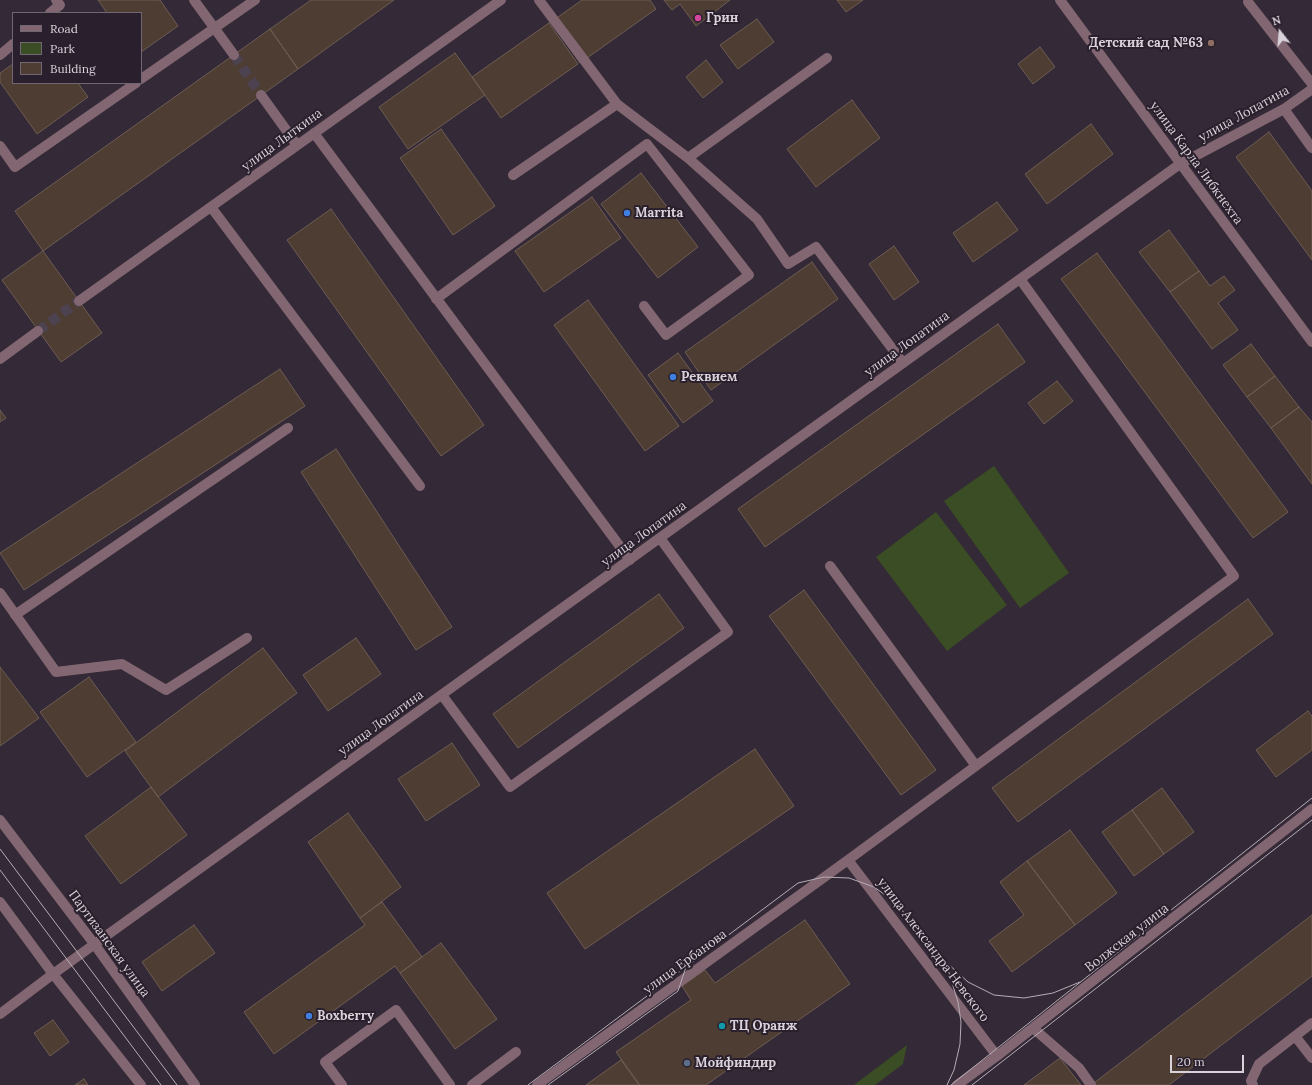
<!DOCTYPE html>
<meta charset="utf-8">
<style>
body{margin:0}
#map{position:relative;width:1312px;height:1085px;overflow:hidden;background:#342936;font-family:Lora,serif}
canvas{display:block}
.legend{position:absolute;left:12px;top:12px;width:130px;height:72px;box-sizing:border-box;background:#2a1f2c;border:1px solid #706772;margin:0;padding:5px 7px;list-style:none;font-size:12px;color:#d9d2da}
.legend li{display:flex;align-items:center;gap:8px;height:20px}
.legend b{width:20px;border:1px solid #706772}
.north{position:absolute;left:1260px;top:12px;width:40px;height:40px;-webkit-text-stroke:3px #2a1f2c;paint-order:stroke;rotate:343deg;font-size:11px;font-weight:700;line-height:16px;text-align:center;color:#d9d2da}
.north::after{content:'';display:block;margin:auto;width:14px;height:18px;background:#d9d2da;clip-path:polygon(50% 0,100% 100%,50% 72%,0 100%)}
.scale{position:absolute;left:1170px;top:1055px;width:74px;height:18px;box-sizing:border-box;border:2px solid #d9d2da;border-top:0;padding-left:5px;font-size:12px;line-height:14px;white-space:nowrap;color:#d9d2da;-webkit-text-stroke:3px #2a1f2c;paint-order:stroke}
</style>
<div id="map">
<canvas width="1312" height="1085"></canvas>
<ul class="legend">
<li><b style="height:5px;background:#826772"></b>Road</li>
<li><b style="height:11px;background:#3b4d24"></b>Park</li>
<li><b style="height:11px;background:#4d3d33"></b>Building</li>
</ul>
<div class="north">N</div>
<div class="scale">20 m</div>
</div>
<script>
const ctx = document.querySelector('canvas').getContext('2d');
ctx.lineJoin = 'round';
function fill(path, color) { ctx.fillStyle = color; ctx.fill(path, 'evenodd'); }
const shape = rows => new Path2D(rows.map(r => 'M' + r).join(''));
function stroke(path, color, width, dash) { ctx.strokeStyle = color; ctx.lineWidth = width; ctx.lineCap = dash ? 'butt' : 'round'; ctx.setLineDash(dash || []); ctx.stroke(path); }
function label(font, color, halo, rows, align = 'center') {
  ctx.font = font + ' Lora,serif'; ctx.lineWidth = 4; ctx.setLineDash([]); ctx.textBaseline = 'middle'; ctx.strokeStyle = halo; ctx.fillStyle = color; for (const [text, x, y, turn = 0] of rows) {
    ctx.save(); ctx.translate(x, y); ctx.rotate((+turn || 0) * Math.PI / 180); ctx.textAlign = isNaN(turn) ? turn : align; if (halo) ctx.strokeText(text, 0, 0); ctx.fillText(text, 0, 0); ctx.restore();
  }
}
fill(shape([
 [994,466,1069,573,1020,608,944,501],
 [936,512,1007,605,947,651,876,557],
 [907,1045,903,1064,875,1085,854,1085]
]), '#3b4d24');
const building = shape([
 [98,0,160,0,178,26,141,52,141,13,107,13,98,0],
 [311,0,394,0,298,69,270,29,311,0],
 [582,0,650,0,656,9,580,63,551,22,582,0],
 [664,0,730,0,696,26,680,4,672,10,664,0],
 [837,0,863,0,846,12,837,0],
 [757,19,774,42,738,69,720,45,757,19],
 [549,23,578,64,501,118,472,77,549,23],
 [270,29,298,69,43,251,15,211,270,29],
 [1040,47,1055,67,1033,84,1018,64,1040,47],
 [455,53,485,95,408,149,379,107,455,53],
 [706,60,723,82,703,98,686,77,706,60],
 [13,64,13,83,78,83,88,97,37,134,0,82,0,73,13,64],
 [852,100,880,138,816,187,787,149,852,100],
 [1091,124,1113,154,1047,204,1025,174,1091,124],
 [441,129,495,206,453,235,400,158,441,129],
 [1269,132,1312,191,1312,260,1236,157,1269,132],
 [641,173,698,247,658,278,601,204,641,173],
 [592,197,621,238,544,292,515,251,592,197],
 [997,202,1018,230,973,262,953,233,997,202],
 [331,209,484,425,441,456,287,240,331,209],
 [1169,230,1199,271,1170,292,1139,252,1169,230],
 [894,246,919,282,894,300,869,264,894,246],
 [43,251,102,333,61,362,2,280,43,251],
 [1097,253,1288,512,1253,538,1061,279,1097,253],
 [812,262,838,299,711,390,685,352,812,262],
 [1199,271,1210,286,1224,276,1235,290,1218,303,1238,330,1212,349,1170,292,1199,271],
 [588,300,679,426,645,451,554,325,588,300],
 [998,324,1025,362,765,547,738,509,998,324],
 [1251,344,1275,376,1247,397,1223,365,1251,344],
 [678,353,713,401,683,423,648,375,678,353],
 [280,369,305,406,24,590,0,553,280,369],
 [1275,376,1299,407,1271,428,1247,397,1275,376],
 [1057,381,1073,401,1044,424,1028,403,1057,381],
 [1299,407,1312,422,1312,484,1271,428,1299,407],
 [0,410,6,418,0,422,0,410],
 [336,449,452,627,416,650,301,472,336,449],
 [804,590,936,770,901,795,769,616,804,590],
 [659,594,684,628,518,748,493,714,659,594],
 [1248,599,1273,634,1018,822,992,788,1248,599],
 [356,638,381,674,328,711,303,675,356,638],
 [263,648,297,693,158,797,125,751,263,648],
 [0,667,39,718,0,746,0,667],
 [89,677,136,742,87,777,40,712,89,677],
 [1308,711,1312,716,1312,750,1276,777,1256,750,1308,711],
 [452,743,480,785,426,821,398,779,452,743],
 [755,749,794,806,585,949,547,893,755,749],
 [151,787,187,835,121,884,85,836,151,787],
 [1162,788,1194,832,1164,854,1132,810,1162,788],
 [1132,810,1164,854,1134,876,1102,832,1132,810],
 [348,813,401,887,360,918,308,842,348,813],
 [1070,830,1117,893,1075,925,1027,861,1070,830],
 [1027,861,1075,925,1012,972,989,941,1024,915,1000,882,1027,861],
 [382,902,422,957,400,973,395,966,274,1054,244,1012,365,925,360,918,382,902],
 [1312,915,1312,976,1169,1085,1095,1085,1094,1083,1312,915],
 [805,920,850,984,706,1085,640,1085,616,1052,691,1000,682,986,705,970,715,983,805,920],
 [194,925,215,953,162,991,142,962,194,925],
 [441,943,497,1019,455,1049,400,973,441,943],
 [53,1020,69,1042,50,1056,34,1033,53,1020],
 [1060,1058,1081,1085,1024,1085,1060,1058],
 [621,1060,639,1085,586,1085,621,1060],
 [84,1079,88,1085,75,1085,84,1079]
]);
fill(building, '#4d3d33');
stroke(building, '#6e5d53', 1);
stroke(shape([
 [234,55,261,95],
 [38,331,79,301]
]), '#4d424f', 10, [10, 5]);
stroke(shape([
 [194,0,234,55],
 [539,0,617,104,688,158,757,219,788,264,816,247,903,363],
 [1060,0,1312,342],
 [1248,2,1312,84],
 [50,13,60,5,56,0],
 [0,55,13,44],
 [141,79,255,0],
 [261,95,297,145],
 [1284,109,1312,148],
 [314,133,630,560],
 [0,146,15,167,136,83],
 [688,158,827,58],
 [513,175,617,104],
 [211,207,420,486],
 [436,299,647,144,749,275,666,335,644,306],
 [79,301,501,0],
 [0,359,38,331],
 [830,566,976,766],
 [0,593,56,672,122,664,166,690,247,638],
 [15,615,288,428],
 [442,695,510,787,728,632,660,538],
 [0,820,95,945,195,1085],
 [848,860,997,1056],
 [0,902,53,974,141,1085],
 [0,1014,53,974,1180,164,1284,109,1312,89],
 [1033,1028,1079,1068,1091,1085],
 [1295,1036,1312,1058],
 [342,1085,325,1062,396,1010,450,1085],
 [472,1085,516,1052],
 [537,1085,848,860,1234,576,1020,279],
 [957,1085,997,1056,1312,809],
 [1253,1085,1251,1081,1259,1064,1312,1023]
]), '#826772', 10);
stroke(shape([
 [0,849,177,1085],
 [0,870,161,1085],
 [946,963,958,1002,961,1022,960,1044,954,1070,947,1085],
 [528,1085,798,883,824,877,849,878,874,887,895,902,946,962,968,982,994,995,1024,998,1053,993,1080,982],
 [548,1085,678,991,686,967],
 [951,1085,1312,798],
 [972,1085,1312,820]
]), '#b5adb6', 1);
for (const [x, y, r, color] of [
 [698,18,4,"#d1479c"],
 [1211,43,4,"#8d6e63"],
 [627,213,4,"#3f7fe0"],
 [673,377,4,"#3f7fe0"],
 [309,1016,4,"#3f7fe0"],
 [722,1026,4,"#0f9aa8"],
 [687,1063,4,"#5c6f8a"]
]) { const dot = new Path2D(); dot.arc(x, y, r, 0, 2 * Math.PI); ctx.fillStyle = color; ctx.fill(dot); stroke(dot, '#2a1f2c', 1.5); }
label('bold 13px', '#d9d2da', '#2a1f2c', [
 ["Грин",706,18],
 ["Детский сад №63",1203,43,"right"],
 ["Marrita",635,213],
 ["Реквием",681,377],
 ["Boxberry",317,1016],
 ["ТЦ Оранж",730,1026],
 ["Мойфиндир",695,1063]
], 'left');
label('13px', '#d9d2da', '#2a1f2c', [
 ["улица Лопатина",1244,114,-29],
 ["улица Лыткина",282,140,-36],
 ["улица Карла Либкнехта",1196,163,54],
 ["улица Лопатина",907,344,-36],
 ["улица Лопатина",644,534,-36],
 ["улица Лопатина",381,723,-36],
 ["Волжская улица",1127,938,-38],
 ["Партизанская улица",109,944,54],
 ["улица Александра Невского",933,950,53],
 ["улица Ербанова",685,962,-36]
]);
</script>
